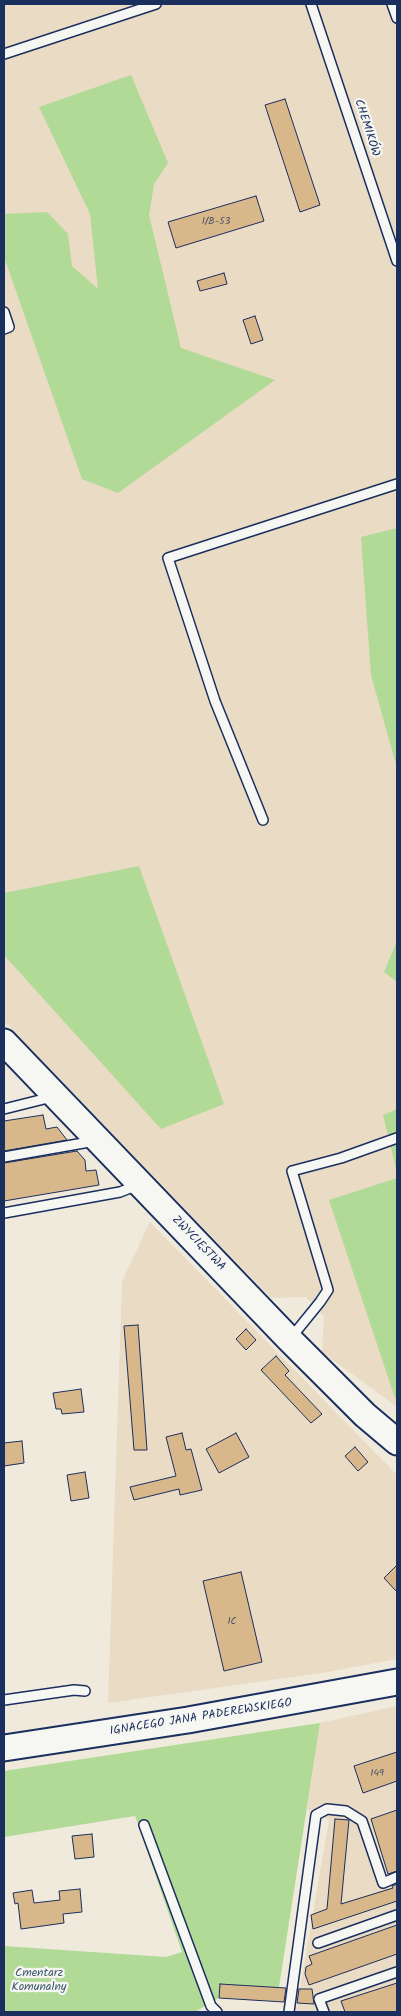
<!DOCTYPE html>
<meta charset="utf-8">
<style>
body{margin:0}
#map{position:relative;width:401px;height:2016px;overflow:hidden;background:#f0eadd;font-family:Kalam,sans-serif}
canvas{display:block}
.frame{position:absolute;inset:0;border:5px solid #1b2f5e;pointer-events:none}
</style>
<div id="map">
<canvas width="401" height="2016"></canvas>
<div class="frame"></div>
</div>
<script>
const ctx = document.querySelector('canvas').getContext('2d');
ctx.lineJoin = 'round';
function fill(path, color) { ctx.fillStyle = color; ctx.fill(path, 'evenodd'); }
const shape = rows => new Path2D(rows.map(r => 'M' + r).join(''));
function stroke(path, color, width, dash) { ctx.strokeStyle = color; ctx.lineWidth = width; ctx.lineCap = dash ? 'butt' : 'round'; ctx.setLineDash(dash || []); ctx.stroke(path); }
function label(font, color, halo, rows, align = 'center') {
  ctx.font = font + ' Kalam,sans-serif'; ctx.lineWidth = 4.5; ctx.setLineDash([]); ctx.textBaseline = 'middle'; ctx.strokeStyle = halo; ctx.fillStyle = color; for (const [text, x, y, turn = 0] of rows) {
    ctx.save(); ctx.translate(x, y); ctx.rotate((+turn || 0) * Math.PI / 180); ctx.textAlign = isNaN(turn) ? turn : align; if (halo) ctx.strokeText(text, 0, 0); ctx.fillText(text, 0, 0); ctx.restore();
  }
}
fill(shape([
 [4,4,397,4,397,1407,322,1352,324,1317,306,1297,271,1298,4,1021],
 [150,1222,397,1475,397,1659,328,1672,108,1703,122,1281],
 [397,1706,397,2012,296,2012,329,1820,307,1809,320,1723]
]), '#e9dbc4');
fill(shape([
 [131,75,168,163,154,184,149,215,181,348,275,380,118,493,82,479,4,257,4,214,47,212,68,234,72,266,98,289,90,214,39,107],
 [397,528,397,768,371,675,361,537],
 [139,866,224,1104,161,1129,4,955,4,893],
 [397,941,397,982,384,972],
 [397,1109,397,1173,383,1115],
 [397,1178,397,1399,395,1398,329,1200],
 [320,1723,277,2000,220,1997,195,2012,4,2012,4,1946,166,1957,182,1952,135,1816,4,1837,4,1771]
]), '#b1da97');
const building = shape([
 [285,99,320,205,300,212,265,105,285,99],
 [256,196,264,221,176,248,168,222,256,196],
 [224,273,227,284,200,291,197,281,224,273],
 [255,316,263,340,251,344,243,320,255,316],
 [43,1115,46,1129,57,1127,67,1140,4,1151,4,1121,43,1115],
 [77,1151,85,1160,86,1171,96,1170,99,1185,4,1201,4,1163,77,1151],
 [138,1325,147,1450,134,1450,124,1326,138,1325],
 [246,1329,256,1340,246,1350,236,1339,246,1329],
 [276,1356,289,1371,285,1375,322,1414,311,1423,261,1370,276,1356],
 [81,1389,84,1412,62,1414,61,1409,56,1409,53,1393,81,1389],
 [182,1433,186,1450,191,1449,202,1490,180,1495,179,1489,134,1500,130,1487,176,1476,166,1437,182,1433],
 [236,1433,249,1457,219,1473,206,1449,236,1433],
 [22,1441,24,1463,4,1466,4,1443,22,1441],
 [355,1447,368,1462,358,1471,345,1456,355,1447],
 [85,1472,89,1498,71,1501,67,1475,85,1472],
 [397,1565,397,1592,384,1578,397,1565],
 [241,1572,262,1662,224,1671,203,1581,241,1572],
 [397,1752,397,1781,363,1793,354,1766,397,1752],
 [397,1810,397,1871,388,1874,371,1819,397,1810],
 [335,1819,349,1820,341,1904,393,1888,392,1886,397,1884,397,1901,313,1929,311,1915,327,1909,335,1819],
 [92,1834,94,1857,75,1859,72,1836,92,1834],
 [80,1889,82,1912,63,1914,64,1923,21,1929,18,1903,15,1904,13,1893,32,1890,34,1903,60,1900,59,1891,80,1889],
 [397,1925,397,1954,309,1985,305,1974,306,1967,312,1964,309,1956,397,1925],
 [397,1983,397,2012,345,2012,341,2001,397,1983],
 [220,1984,286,1988,284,2002,219,1998,220,1984],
 [299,1989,312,1989,314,2004,297,2003,299,1989]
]);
fill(building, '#d8b88b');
stroke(building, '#1b2f5e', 1);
const lane = shape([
 [311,4,397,261],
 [392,4,397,18],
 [4,54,156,4],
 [4,312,9,327,4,329],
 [263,820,215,701,168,558,397,484],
 [4,1109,52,1097],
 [4,1157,95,1141],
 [4,1213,120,1192,138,1185],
 [290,1339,320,1302,328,1290,292,1171,341,1158,397,1138],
 [4,1700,74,1690,85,1691],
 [144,1825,211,2006,217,2012],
 [318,1943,397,1915],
 [289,2012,316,1815,327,1809,346,1811,362,1821,383,1883,397,1877],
 [324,2012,319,1999,397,1972]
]);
const secondary = shape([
 [4,1042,289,1339,365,1415,397,1442],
 [4,1748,188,1720,397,1682]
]);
stroke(lane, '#1b2f5e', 12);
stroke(secondary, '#1b2f5e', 29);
stroke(lane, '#f6f6f2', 9);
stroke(secondary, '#f6f6f2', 25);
label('10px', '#4a5169', null, [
 ["1/B-53",216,222],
 ["1C",232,1622],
 ["149",377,1774]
]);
label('12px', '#1b2f5e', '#f6f6f2', [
 ["CHEMIKÓW",366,128,72],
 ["ZWYCIĘSTWA",198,1244,46],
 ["IGNACEGO JANA PADEREWSKIEGO",201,1718,-9]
]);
label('12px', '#405a6c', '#f6f6f2', [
 ["Cmentarz",39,1974],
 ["Komunalny",39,1988]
]);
</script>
